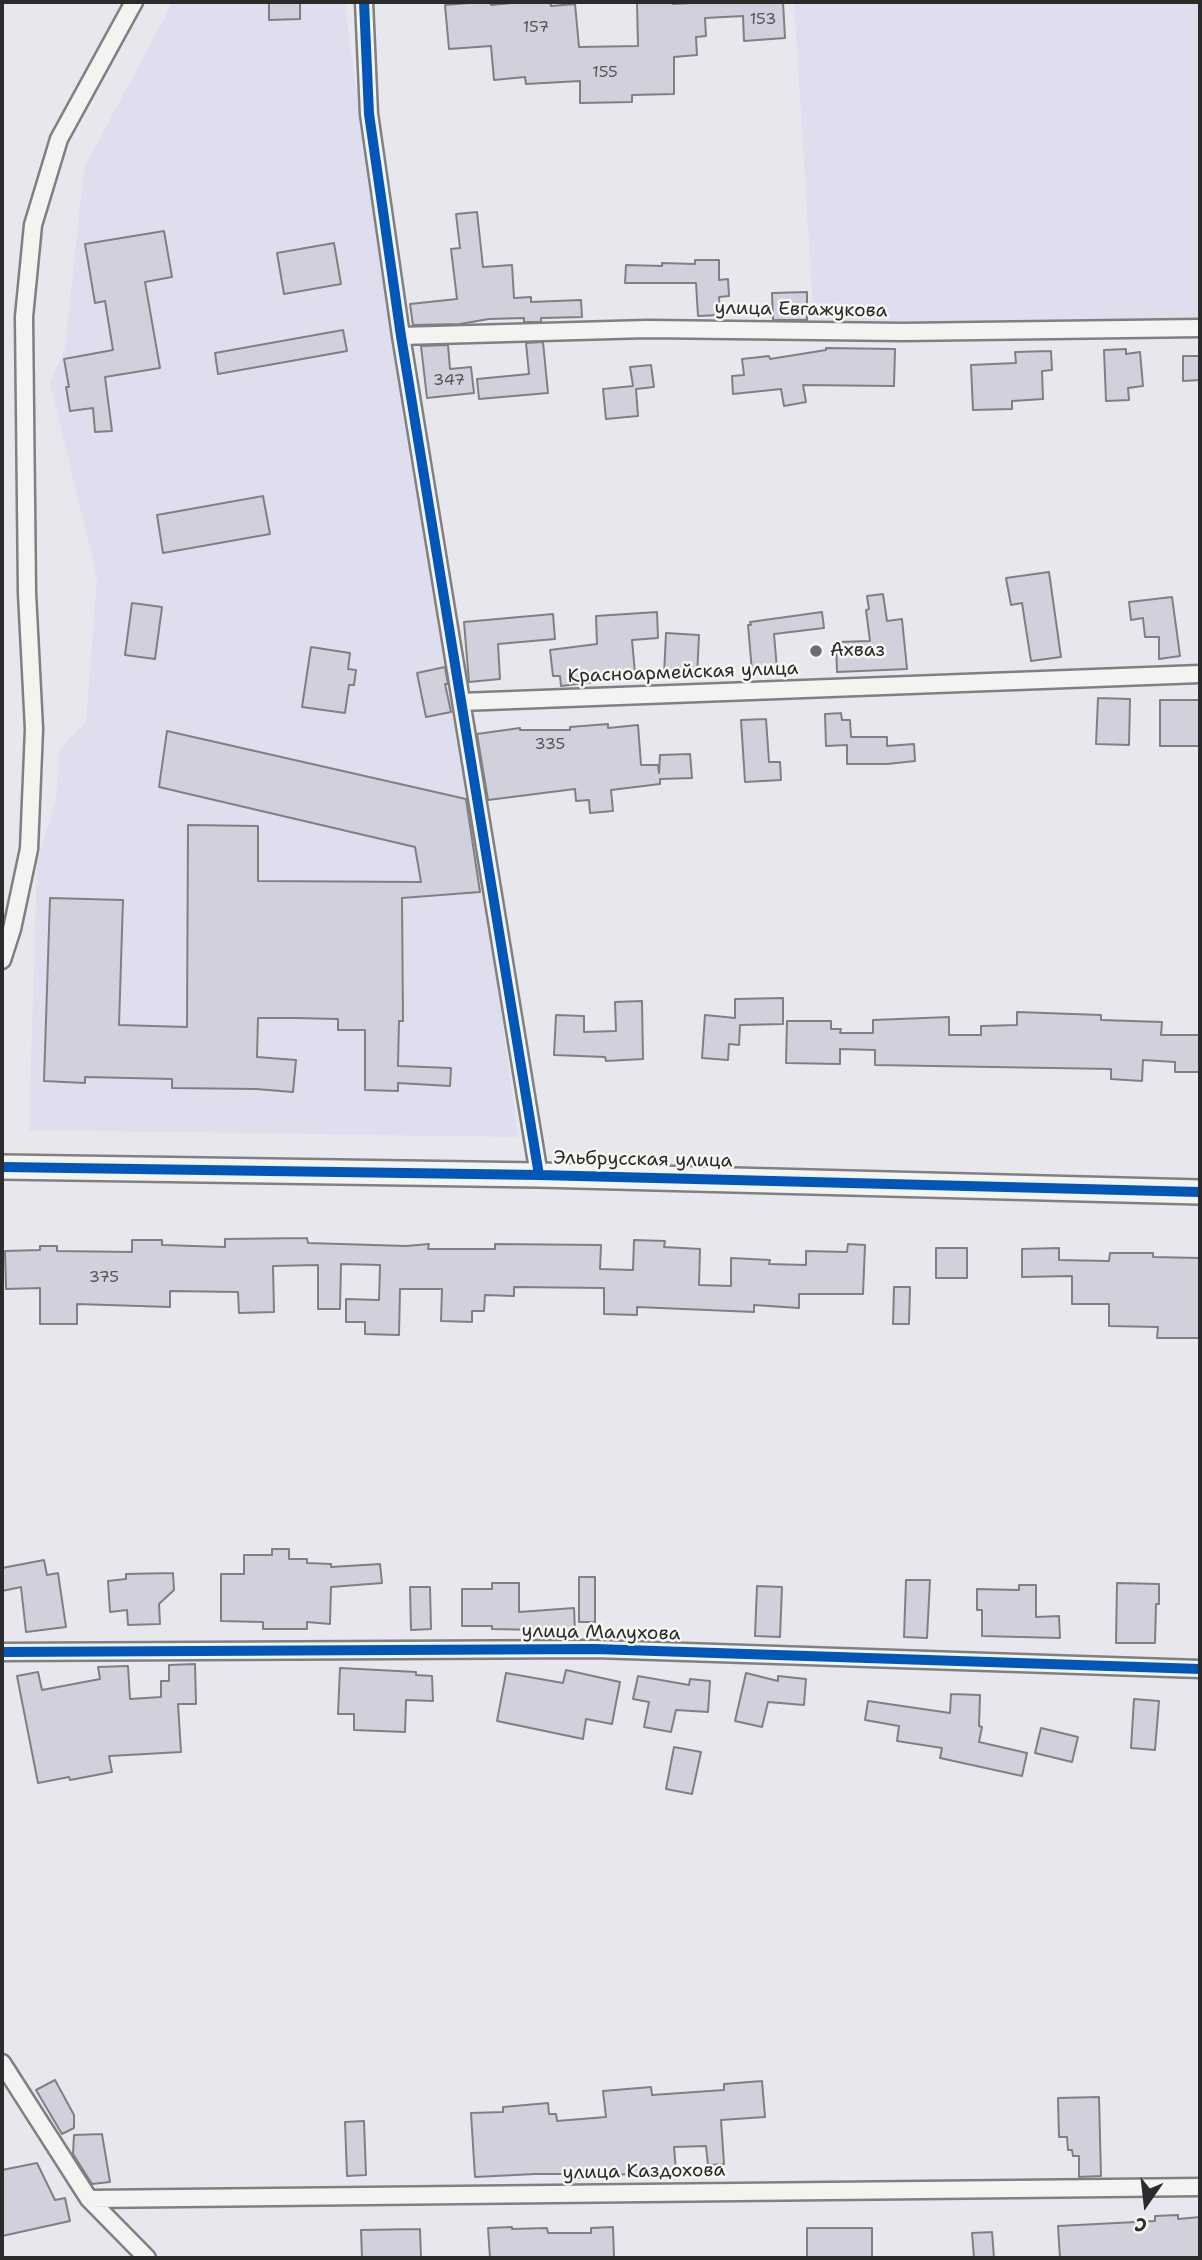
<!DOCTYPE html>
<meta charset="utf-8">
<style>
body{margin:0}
#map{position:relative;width:1202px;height:2260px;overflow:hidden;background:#e7e7ed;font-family:"Shantell Sans",sans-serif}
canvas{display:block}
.frame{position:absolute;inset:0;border:4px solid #2b2b2b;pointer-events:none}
.north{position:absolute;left:1111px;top:2169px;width:70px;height:70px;-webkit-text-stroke:5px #f6f6f2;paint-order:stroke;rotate:194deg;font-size:19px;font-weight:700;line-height:28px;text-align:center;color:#2b2b2b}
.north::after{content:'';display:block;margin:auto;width:24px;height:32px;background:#2b2b2b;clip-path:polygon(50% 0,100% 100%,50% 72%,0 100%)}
</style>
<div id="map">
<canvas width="1202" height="2260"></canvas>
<div class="frame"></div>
<div class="north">С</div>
</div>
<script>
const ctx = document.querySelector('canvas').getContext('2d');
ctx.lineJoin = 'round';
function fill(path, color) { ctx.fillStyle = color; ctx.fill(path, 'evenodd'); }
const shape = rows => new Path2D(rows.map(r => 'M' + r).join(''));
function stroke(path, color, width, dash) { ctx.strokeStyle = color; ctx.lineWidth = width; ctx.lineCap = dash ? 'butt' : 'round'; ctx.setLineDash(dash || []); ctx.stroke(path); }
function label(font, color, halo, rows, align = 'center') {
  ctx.font = font + ' "Shantell Sans",sans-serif'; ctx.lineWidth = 5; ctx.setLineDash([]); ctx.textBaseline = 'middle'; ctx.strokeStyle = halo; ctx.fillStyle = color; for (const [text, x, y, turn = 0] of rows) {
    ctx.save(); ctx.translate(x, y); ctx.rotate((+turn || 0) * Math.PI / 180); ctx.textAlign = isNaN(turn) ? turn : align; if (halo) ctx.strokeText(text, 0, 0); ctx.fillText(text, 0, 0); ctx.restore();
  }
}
fill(shape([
 [173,2,345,2,360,120,471,788,518,1137,29,1130,37,862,56,800,59,750,86,722,97,578,50,383,65,348,84,168],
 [794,2,1200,2,1200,318,814,324]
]), '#dfdeee');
const building = shape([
 [269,2,300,2,300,19,269,20,269,2],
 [481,2,491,2,491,5,523,2,550,2,551,6,575,4,579,47,638,46,637,3,673,2,673,4,708,2,783,2,785,38,744,41,743,16,705,18,706,36,696,37,697,55,674,57,674,94,632,95,632,102,580,103,580,81,526,84,525,77,494,80,491,46,449,49,445,5,481,2],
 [477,212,483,267,512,265,514,298,531,297,531,302,581,300,582,317,541,318,541,322,524,322,524,318,489,319,460,324,413,325,410,304,457,299,451,249,460,248,456,214,477,212],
 [164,231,172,277,145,282,160,368,105,377,112,431,95,432,93,408,70,411,66,387,69,387,64,359,113,350,105,301,95,303,85,244,164,231],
 [334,243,341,284,284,294,277,253,334,243],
 [695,260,719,260,719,280,728,279,729,296,719,297,720,315,698,316,696,283,625,283,626,265,662,266,662,263,695,264,695,260],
 [807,292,807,320,773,320,772,293,807,292],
 [343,330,347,351,218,374,215,353,343,330],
 [543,342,548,393,479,399,477,379,529,374,526,343,543,342],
 [448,345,450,369,471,367,474,393,427,398,421,346,448,345],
 [826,348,895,349,894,386,803,385,806,402,784,406,781,389,733,394,732,376,744,375,742,359,769,356,770,359,826,350,826,348],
 [1126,349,1126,354,1140,352,1143,386,1128,388,1129,400,1106,401,1104,350,1126,349],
 [1051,351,1052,370,1042,371,1043,399,1012,401,1012,409,973,410,971,365,1016,363,1015,352,1051,351],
 [1183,356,1200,356,1200,380,1183,381,1183,356],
 [651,365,654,387,636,389,638,416,606,419,603,389,633,386,630,367,651,365],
 [263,496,270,534,163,553,157,515,263,496],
 [1049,572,1061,657,1031,661,1022,603,1011,605,1006,578,1049,572],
 [883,594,887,621,902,619,907,669,837,672,836,642,870,641,866,610,869,609,867,596,883,594],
 [1172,597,1180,656,1159,659,1159,637,1145,637,1143,618,1131,620,1129,602,1172,597],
 [132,603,162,607,155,659,125,655,132,603],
 [657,612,658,638,632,640,635,673,594,675,594,682,561,686,560,676,553,676,550,650,597,644,596,616,657,612],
 [822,612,824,628,774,634,777,669,752,671,748,625,751,625,750,622,822,612],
 [553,614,555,639,498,644,500,679,469,682,464,622,553,614],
 [666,633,699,635,697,677,664,675,666,633],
 [311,647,350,653,348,669,356,670,354,685,349,685,345,713,302,707,311,647],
 [445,667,448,684,445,684,451,712,426,717,417,673,445,667],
 [1098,698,1130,699,1129,745,1096,744,1098,698],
 [1160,700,1200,700,1200,746,1160,746,1160,700],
 [841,713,842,720,850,720,851,737,887,737,887,746,914,744,915,761,887,764,847,764,847,745,826,746,825,714,841,713],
 [766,719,769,762,780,762,781,780,745,782,741,720,766,719],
 [608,724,608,728,638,725,641,765,658,765,659,773,660,755,690,754,692,778,660,779,660,784,611,790,613,811,590,813,589,800,576,801,575,789,488,800,477,734,520,728,520,730,570,730,570,727,608,724],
 [167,731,466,799,480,892,402,898,403,1021,399,1021,398,1066,451,1068,450,1086,398,1083,398,1091,365,1090,365,1030,338,1030,338,1019,296,1018,258,1018,257,1057,296,1060,293,1092,256,1089,172,1088,172,1079,85,1077,85,1083,44,1081,50,898,123,900,119,1025,187,1027,188,825,258,826,258,881,421,882,415,847,159,787,167,731],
 [783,998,783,1024,740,1025,739,1045,729,1044,728,1060,702,1058,705,1015,735,1018,735,999,783,998],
 [642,1001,643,1059,606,1061,605,1057,554,1055,556,1015,584,1016,584,1032,616,1031,615,1002,642,1001],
 [1017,1012,1101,1015,1101,1020,1162,1022,1161,1035,1200,1035,1200,1072,1175,1072,1175,1062,1143,1060,1142,1081,1111,1079,1111,1069,875,1065,875,1050,840,1049,840,1064,786,1063,787,1021,831,1021,831,1029,841,1029,840,1033,873,1033,873,1020,949,1017,949,1035,981,1035,981,1026,1017,1025,1017,1012],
 [307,1238,308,1243,406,1246,429,1244,428,1249,495,1249,495,1244,601,1245,600,1269,633,1270,634,1240,665,1241,664,1247,700,1249,699,1285,731,1286,731,1258,770,1260,769,1264,806,1265,806,1251,847,1252,848,1244,865,1245,863,1294,799,1294,799,1308,754,1305,754,1312,637,1307,637,1315,604,1314,604,1288,514,1287,514,1296,485,1295,484,1311,472,1311,472,1322,441,1321,442,1289,400,1289,399,1335,365,1334,365,1322,346,1322,346,1299,379,1300,380,1265,341,1264,340,1309,318,1309,318,1265,273,1266,274,1312,239,1313,238,1292,170,1291,170,1307,77,1304,77,1324,40,1324,40,1288,6,1289,5,1251,40,1250,40,1246,57,1246,57,1251,132,1252,132,1240,162,1240,162,1245,225,1247,225,1239,307,1238],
 [936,1248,967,1248,967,1278,936,1278,936,1248],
 [1059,1248,1059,1260,1109,1261,1110,1253,1153,1253,1153,1257,1200,1258,1200,1338,1157,1338,1158,1327,1109,1326,1109,1304,1072,1304,1072,1276,1022,1277,1022,1249,1059,1248],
 [894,1287,910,1287,909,1324,893,1324,894,1287],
 [272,1549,289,1549,289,1559,307,1559,307,1563,331,1564,331,1567,380,1564,382,1583,331,1587,330,1624,307,1622,307,1629,263,1629,263,1622,221,1621,221,1574,244,1574,244,1555,272,1555,272,1549],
 [44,1560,47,1575,58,1573,66,1627,26,1632,21,1587,2,1591,2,1568,44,1560],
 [173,1573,174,1590,159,1604,160,1624,128,1625,127,1610,110,1612,108,1581,126,1579,126,1574,173,1573],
 [579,1577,595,1577,595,1622,579,1622,579,1577],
 [906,1580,930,1580,927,1638,904,1637,906,1580],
 [492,1583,519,1583,519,1612,574,1608,575,1632,540,1635,540,1630,492,1629,492,1626,462,1626,462,1589,492,1589,492,1583],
 [1117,1583,1159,1584,1159,1604,1156,1604,1155,1643,1116,1643,1117,1583],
 [1019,1585,1036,1585,1036,1617,1059,1616,1060,1638,982,1636,982,1610,977,1610,977,1589,1019,1590,1019,1585],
 [757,1586,782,1587,780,1637,755,1636,757,1586],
 [410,1587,430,1587,431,1629,411,1630,410,1587],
 [195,1664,196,1704,178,1704,181,1752,109,1756,112,1772,70,1780,69,1777,38,1783,17,1676,38,1672,42,1690,100,1679,98,1667,128,1666,130,1699,161,1697,161,1681,169,1681,169,1665,195,1664],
 [340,1668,416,1672,416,1675,432,1676,433,1701,406,1700,405,1732,354,1730,354,1714,338,1714,340,1668],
 [566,1670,620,1682,612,1724,586,1719,583,1739,497,1721,506,1673,563,1683,566,1670],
 [746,1673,778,1681,778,1676,806,1679,804,1705,768,1702,762,1727,735,1721,746,1673],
 [638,1676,689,1685,690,1679,710,1681,708,1712,676,1710,671,1732,644,1727,649,1702,633,1699,638,1676],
 [951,1694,980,1695,979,1726,982,1727,979,1742,1027,1753,1022,1776,940,1758,942,1748,897,1741,899,1726,865,1720,868,1701,950,1713,951,1694],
 [1134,1699,1159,1701,1155,1750,1131,1748,1134,1699],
 [1041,1728,1078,1737,1072,1762,1035,1753,1041,1728],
 [674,1747,701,1752,692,1794,666,1789,674,1747],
 [55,2080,74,2115,74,2128,62,2134,36,2090,55,2080],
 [762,2081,765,2117,721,2120,724,2164,708,2165,706,2146,674,2147,676,2171,614,2175,615,2177,576,2178,575,2174,535,2174,475,2177,471,2113,503,2112,503,2107,548,2103,549,2114,556,2114,557,2121,606,2117,603,2091,651,2087,652,2095,724,2090,724,2084,762,2081],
 [1099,2097,1101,2176,1079,2177,1079,2156,1073,2156,1072,2150,1068,2150,1067,2137,1059,2137,1058,2098,1099,2097],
 [364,2121,366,2175,347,2176,345,2122,364,2121],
 [102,2134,110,2182,92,2184,73,2154,74,2135,102,2134],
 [37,2163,55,2200,65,2198,70,2221,2,2236,2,2170,37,2163],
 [1178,2215,1178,2219,1200,2217,1200,2258,1060,2258,1058,2226,1155,2221,1155,2216,1178,2215],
 [512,2227,512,2229,547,2228,548,2233,591,2233,591,2228,613,2227,614,2258,490,2258,488,2228,512,2227],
 [807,2228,872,2228,872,2258,807,2258,807,2228],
 [420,2229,421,2258,362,2258,361,2230,420,2229],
 [992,2232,994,2258,974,2258,972,2233,992,2232]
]);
fill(building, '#d1d0dd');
stroke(building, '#808082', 2);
const street = shape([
 [364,2,369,114,401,336,539,1175],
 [401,336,647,329,903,332,1200,328],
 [461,702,1200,674],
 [2,960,12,929,29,849,34,729,27,593,24,317,33,225,59,139,134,2],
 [2,1652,595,1649,1200,1669],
 [2,2063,89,2199,147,2258],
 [89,2199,1200,2187]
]);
const secondary = shape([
 [2,1167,539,1175,1200,1192]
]);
stroke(street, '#808082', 21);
stroke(secondary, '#808082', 28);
stroke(street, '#f3f3f2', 16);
stroke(secondary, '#f3f3f2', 23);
stroke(shape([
 [364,2,369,114,401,336,539,1175],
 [2,1167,539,1175,1200,1192],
 [2,1652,595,1649,1200,1669]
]), '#0057b8', 10);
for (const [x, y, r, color] of [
 [816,651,7,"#6d6d6f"]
]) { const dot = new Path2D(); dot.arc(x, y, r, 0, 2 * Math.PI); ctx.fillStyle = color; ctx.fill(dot); stroke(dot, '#f6f6f2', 2.5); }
label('16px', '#565659', null, [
 ["153",763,20],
 ["157",536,28],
 ["155",605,73],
 ["347",449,381],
 ["335",550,745],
 ["375",104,1278]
]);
label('19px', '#2b2b2b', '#f6f6f2', [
 ["улица Евгажукова",801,310,1],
 ["Красноармейская улица",683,673,-2],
 ["Эльбрусская улица",643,1160,1],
 ["улица Малухова",601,1633,1],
 ["улица Каздохова",644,2172,-1]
]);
label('19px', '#2b2b2b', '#f6f6f2', [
 ["Ахваз",830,651]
], 'left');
</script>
